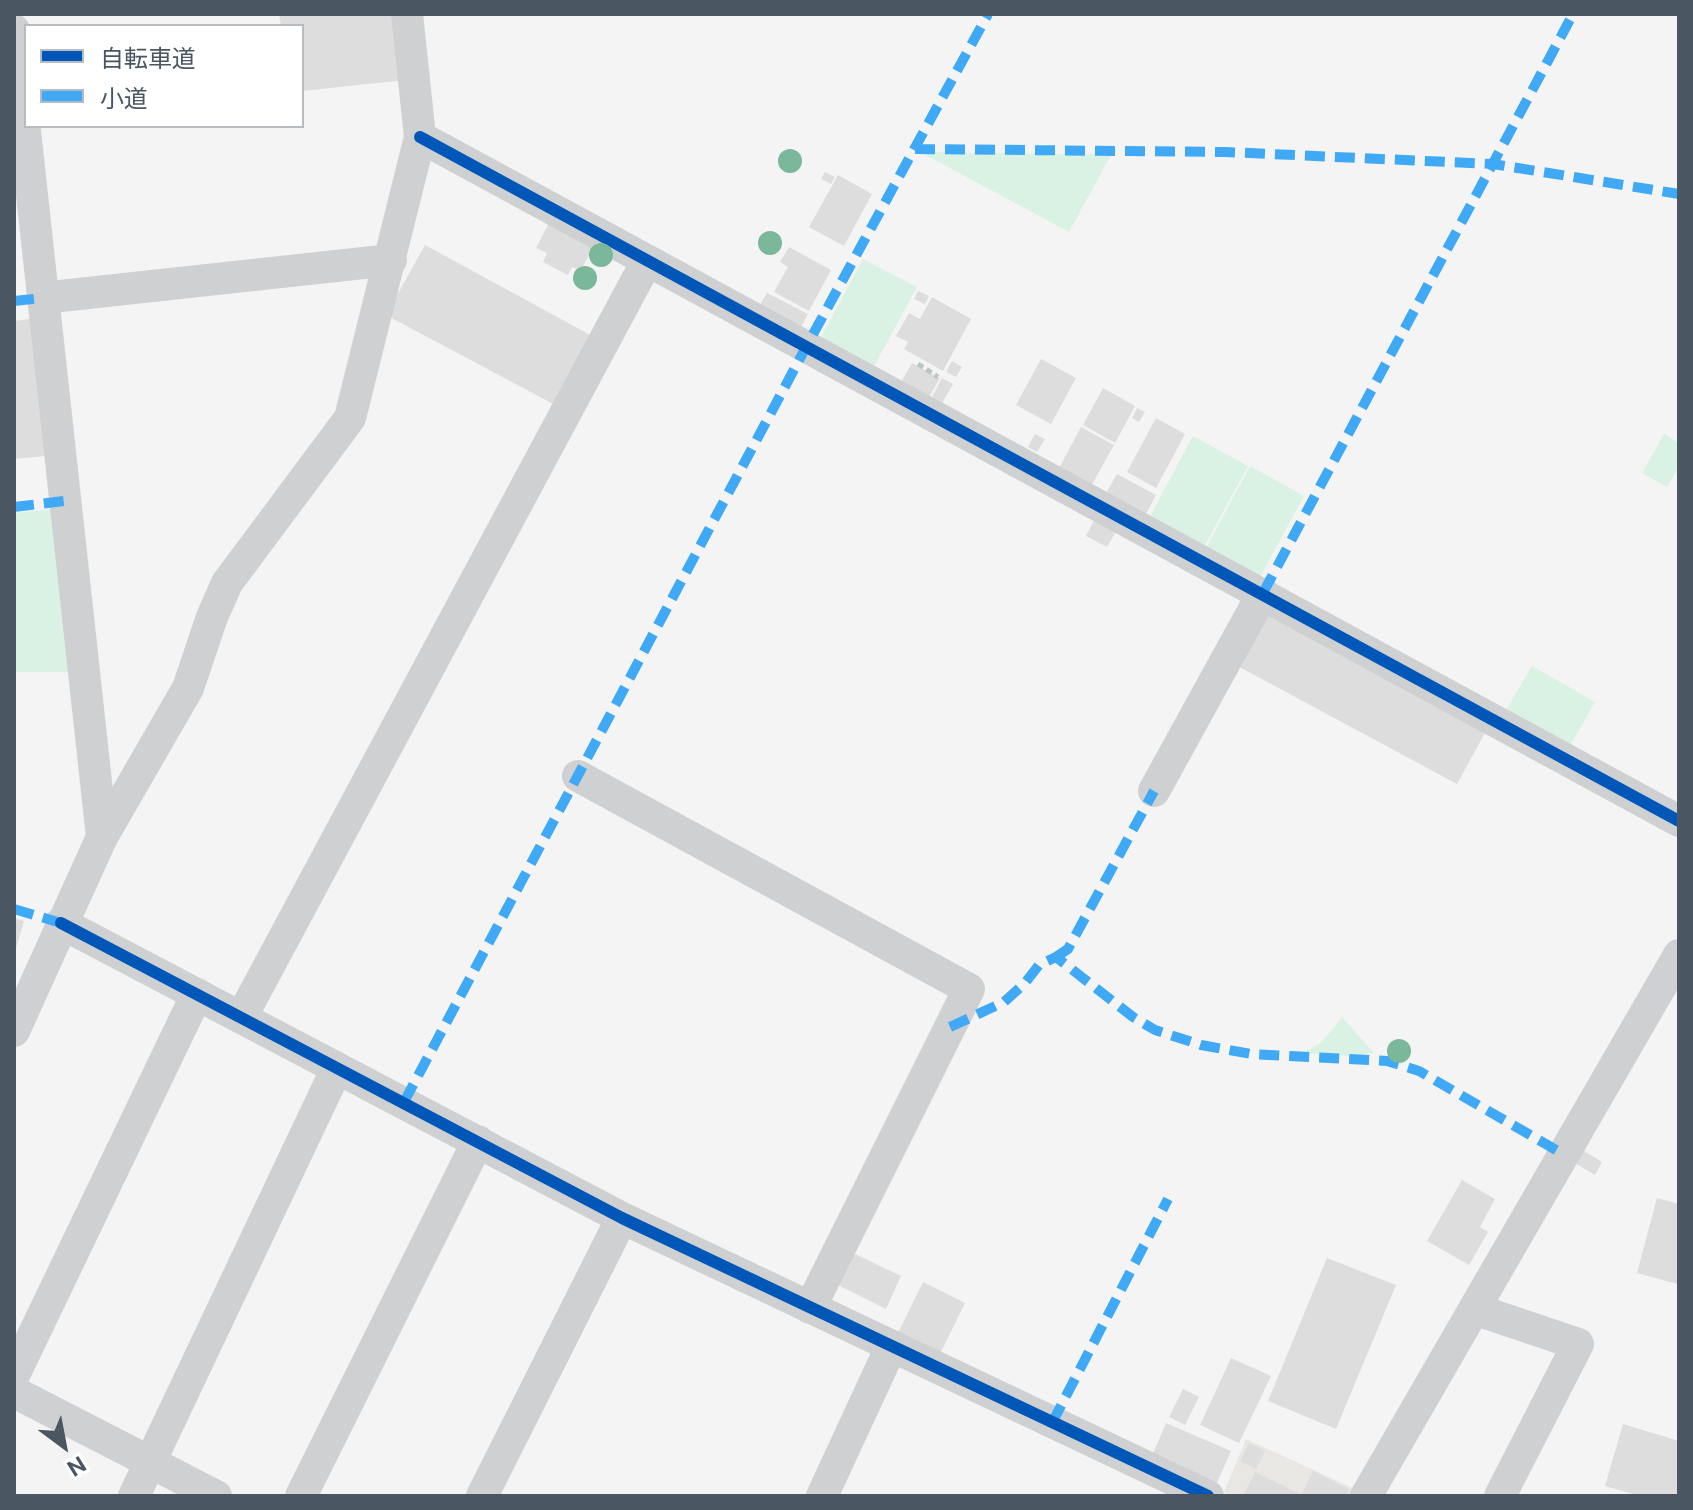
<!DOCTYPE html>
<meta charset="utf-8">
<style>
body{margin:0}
#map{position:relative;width:1693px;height:1510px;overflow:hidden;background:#f4f4f4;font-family:"Public Sans","Noto Sans JP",sans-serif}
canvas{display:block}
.frame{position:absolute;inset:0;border:16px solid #4a5661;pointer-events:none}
.legend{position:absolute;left:24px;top:24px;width:280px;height:104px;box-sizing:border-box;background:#fff;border:2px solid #b7bbc0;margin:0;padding:10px 14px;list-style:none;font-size:24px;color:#4a5661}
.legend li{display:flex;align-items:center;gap:16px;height:40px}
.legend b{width:40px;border:2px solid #b7bbc0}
.north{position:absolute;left:24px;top:1406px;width:80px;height:80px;-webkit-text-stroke:6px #fff;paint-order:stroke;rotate:148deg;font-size:22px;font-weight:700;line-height:32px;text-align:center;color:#4a5661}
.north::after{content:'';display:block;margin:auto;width:28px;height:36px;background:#4a5661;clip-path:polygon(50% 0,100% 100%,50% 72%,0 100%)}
</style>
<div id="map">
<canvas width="1693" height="1510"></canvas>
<div class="frame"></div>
<ul class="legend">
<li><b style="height:10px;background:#0057b8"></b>自転車道</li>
<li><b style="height:10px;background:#3fa9f5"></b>小道</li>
</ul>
<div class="north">N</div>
</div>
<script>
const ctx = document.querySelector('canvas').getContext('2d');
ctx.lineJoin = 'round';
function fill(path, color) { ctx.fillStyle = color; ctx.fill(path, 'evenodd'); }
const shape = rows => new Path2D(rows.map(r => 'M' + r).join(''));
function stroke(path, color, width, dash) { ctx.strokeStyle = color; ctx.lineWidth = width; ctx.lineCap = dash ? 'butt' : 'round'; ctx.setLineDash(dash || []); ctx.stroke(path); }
fill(shape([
 [1246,1439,1355,1489,1351,1496,1232,1496,1224,1492]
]), '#e8e7e3');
fill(shape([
 [920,152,1111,155,1069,232],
 [863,259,917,287,871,372,818,343],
 [1664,434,1679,443,1679,467,1667,487,1642,473],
 [1193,436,1248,466,1203,549,1148,520],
 [1250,466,1304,496,1259,579,1205,550],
 [53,509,71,672,14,672,14,513],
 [1532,666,1595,702,1569,748,1505,712],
 [1342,1017,1374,1053,1352,1056,1303,1053,1322,1042]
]), '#d9f2e3');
fill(shape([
 [279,14,398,14,405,80,302,91,302,26,281,26],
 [825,172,835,177,831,184,821,179],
 [838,175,872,194,844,246,809,227],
 [550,221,595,245,580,271,572,267,568,275,543,262,547,253,536,248],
 [425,245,594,337,557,406,386,315],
 [789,247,831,270,809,311,774,292,788,267,780,262],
 [918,291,929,296,925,304,914,299],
 [767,293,808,314,799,331,758,308],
 [932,297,971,319,943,371,904,349,908,342,896,336,909,313,920,319],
 [30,319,45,456,14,459,14,321],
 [1041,359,1076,378,1051,424,1016,405],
 [952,361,962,367,956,377,946,372],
 [912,363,940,378,928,399,900,384],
 [942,378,953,384,941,405,931,399],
 [1103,388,1135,406,1115,443,1083,425],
 [1137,408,1145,412,1139,422,1132,418],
 [1156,418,1185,434,1156,488,1127,472],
 [1081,427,1114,445,1090,488,1058,470],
 [1035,434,1045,439,1037,452,1028,447],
 [1117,474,1156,495,1145,516,1105,495],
 [1095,518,1117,530,1107,547,1086,536],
 [1266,601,1491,722,1457,784,1232,663],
 [14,918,24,921,15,952,14,952],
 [1581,1149,1602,1162,1595,1175,1573,1162],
 [1462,1180,1495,1199,1480,1227,1488,1232,1469,1265,1427,1241],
 [1657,1198,1679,1204,1677,1284,1637,1273],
 [853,1253,901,1276,886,1309,838,1285],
 [1327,1258,1396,1285,1336,1429,1268,1401],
 [923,1282,965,1303,939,1356,897,1335],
 [1231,1358,1271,1376,1239,1443,1200,1425],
 [1183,1389,1199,1397,1185,1425,1169,1417],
 [1166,1423,1231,1451,1217,1483,1152,1456],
 [1623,1424,1679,1441,1679,1496,1640,1496,1605,1486],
 [1249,1443,1265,1451,1256,1469,1240,1461],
 [1313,1471,1349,1489,1345,1496,1301,1496],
 [1255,1472,1300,1494,1299,1496,1243,1496]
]), '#ddddde');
stroke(shape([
 [918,364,938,377]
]), '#bcc7c4', 5, [6, 4]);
stroke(shape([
 [14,30,102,837],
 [420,137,1679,821],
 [42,298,391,260],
 [578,776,969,989,810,1308],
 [1154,791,1263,593],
 [61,923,622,1218,1208,1496],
 [241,1018,647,261],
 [14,1031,102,837,188,688,212,617,227,583,350,418,420,137,407,14],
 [1474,1309,1578,1344,1500,1496],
 [14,1375,197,994],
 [14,1392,216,1496],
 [134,1496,337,1068],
 [301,1496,478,1141],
 [482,1496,622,1218],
 [822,1496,891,1347],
 [1366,1496,1679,955]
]), '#ced0d2', 32);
stroke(shape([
 [915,149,1226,152,1493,164,1679,194],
 [14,301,42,298],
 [14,507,64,501],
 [1263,593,1573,14],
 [14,909,61,923],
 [1056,957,1068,949,1154,791],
 [950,1027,1004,1002,1025,983,1039,965,1056,957,1133,1017,1155,1030,1201,1045,1251,1054,1387,1061,1419,1071,1563,1154],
 [404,1102,806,347,988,14],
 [1052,1423,1168,1199]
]), '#3fa9f5', 10, [20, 10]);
stroke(shape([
 [420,137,1679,821],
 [61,923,622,1218,1208,1496]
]), '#0057b8', 12);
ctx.fillStyle = '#7ab899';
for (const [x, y] of [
 [790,161],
 [770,243],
 [601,255],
 [585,278],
 [1399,1051]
]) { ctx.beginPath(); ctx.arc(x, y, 12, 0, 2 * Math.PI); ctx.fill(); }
</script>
